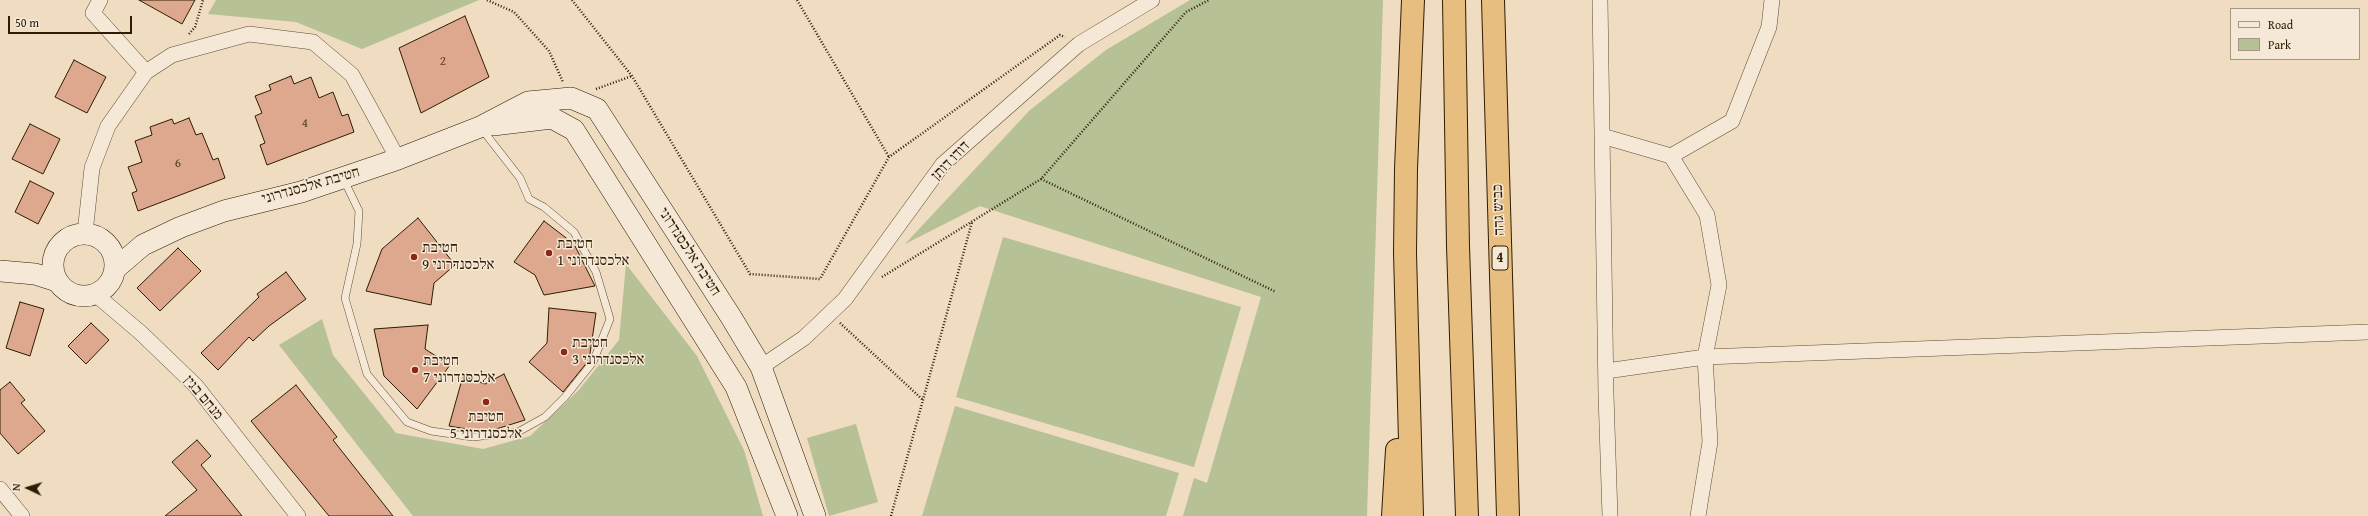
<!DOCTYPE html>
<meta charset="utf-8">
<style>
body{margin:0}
#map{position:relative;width:2368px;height:516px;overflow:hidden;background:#efdcc1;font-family:"Gentium Book Plus",serif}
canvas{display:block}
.legend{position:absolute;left:2230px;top:8px;width:130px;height:52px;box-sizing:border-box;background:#f5e8d7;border:1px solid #a59782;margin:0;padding:5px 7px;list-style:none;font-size:12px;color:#2e1d02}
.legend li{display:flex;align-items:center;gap:8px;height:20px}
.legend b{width:20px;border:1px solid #a59782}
.north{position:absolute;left:8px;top:468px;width:40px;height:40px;-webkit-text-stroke:3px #f5e8d7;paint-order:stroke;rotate:274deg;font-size:11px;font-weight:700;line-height:16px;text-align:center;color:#2e1d02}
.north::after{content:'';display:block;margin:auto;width:14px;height:18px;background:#2e1d02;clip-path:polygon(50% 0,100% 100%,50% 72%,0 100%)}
.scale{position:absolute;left:8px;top:16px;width:124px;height:18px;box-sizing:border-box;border:2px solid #2e1d02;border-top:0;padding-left:5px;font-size:12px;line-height:14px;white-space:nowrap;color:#2e1d02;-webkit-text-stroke:3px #f5e8d7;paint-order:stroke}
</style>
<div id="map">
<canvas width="2368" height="516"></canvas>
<ul class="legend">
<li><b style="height:5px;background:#f5e8d7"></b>Road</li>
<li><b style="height:11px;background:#b6c195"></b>Park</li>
</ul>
<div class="north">N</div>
<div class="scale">50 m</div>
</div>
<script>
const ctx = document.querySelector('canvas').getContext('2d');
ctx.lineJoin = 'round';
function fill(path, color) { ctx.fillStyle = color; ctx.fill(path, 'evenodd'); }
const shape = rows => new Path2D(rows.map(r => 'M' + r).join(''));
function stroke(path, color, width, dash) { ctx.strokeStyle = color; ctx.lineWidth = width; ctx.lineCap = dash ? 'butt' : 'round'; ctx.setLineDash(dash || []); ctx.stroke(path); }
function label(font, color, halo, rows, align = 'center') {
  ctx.font = font + ' "Gentium Book Plus","Frank Ruhl Libre",serif'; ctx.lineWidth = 3; ctx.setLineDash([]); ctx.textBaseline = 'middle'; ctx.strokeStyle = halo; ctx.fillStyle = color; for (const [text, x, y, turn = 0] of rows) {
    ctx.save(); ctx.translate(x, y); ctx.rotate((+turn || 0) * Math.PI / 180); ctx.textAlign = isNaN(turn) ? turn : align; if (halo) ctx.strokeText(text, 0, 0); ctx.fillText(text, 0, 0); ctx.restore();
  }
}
fill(shape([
 [216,0,479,0,362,49,296,22,208,14],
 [1190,0,1383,0,1367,516,1183,516,1194,478,1207,483,1261,297,980,206,905,244,1030,110,1106,50],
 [1003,237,1241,307,1194,467,956,397],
 [626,264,697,356,744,450,763,516,413,516,279,345,322,319,333,355,396,433,483,449,530,436,578,391,619,340],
 [955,406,1179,473,1166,516,922,516],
 [856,424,878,502,829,516,807,438]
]), '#b6c195');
const building = shape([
 [139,0,195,0,182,24,139,0],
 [465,16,489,77,421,113,399,48,465,16],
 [74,60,106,77,87,113,55,97,74,60],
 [291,76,294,84,311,77,319,98,333,92,342,116,348,114,354,132,267,165,260,145,265,143,255,116,262,113,255,96,271,90,269,85,291,76],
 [189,118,196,135,202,133,213,160,218,158,225,178,138,211,132,193,137,191,128,167,142,162,135,141,152,135,150,127,172,119,174,124,189,118],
 [30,124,60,139,43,174,12,159,30,124],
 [30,181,54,193,38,224,15,212,30,181],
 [418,218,455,265,434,283,431,305,366,291,382,249,418,218],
 [544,221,574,244,595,286,544,295,535,275,514,262,544,221],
 [178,248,201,271,160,311,137,288,178,248],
 [286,272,306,299,269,326,253,341,249,337,218,370,201,353,259,297,257,294,286,272],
 [20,302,44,309,30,356,6,348,20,302],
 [549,308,596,313,589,360,563,392,529,362,547,343,549,308],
 [91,323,109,340,86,364,68,346,91,323],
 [428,325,425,349,450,365,417,409,384,376,374,329,428,325],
 [504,374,525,420,493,430,479,431,449,426,463,376,485,384,504,374],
 [10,382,25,400,21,403,45,431,18,454,0,433,0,390,10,382],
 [296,385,337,437,333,440,393,516,329,516,251,421,296,385],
 [197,440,211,456,201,465,242,516,165,516,197,490,172,462,197,440]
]);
fill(building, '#dea88e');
stroke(building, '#2e1d02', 1);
const lane = shape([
 [344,180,359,211,357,244,345,298,367,374,407,422,431,431,473,437,518,432,545,417,565,397,593,362,610,319,596,272,574,232,544,207,529,199,520,178,481,128]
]);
const street = shape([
 [100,0,93,13,146,72],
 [1600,0,1606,395,1610,516],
 [1602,136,1671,156,1732,121,1769,27,1772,0],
 [85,233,92,168,108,126,146,72,172,55,249,34,313,42,352,75,398,159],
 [95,294,141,333,196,386,298,516],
 [761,367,804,338,845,299,943,164,1079,44,1152,0],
 [1606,371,1705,357,1719,285,1707,215,1671,156],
 [0,489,22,516],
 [1698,516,1710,442,1705,357,2368,332]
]);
const secondary = shape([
 [493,125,552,118,574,130,736,387,787,516],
 '53 265a31 31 0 1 1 62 0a31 31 0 1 1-62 0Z',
 [115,269,143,245,181,227,224,211,301,192,398,159,480,127,528,102,571,98,597,109,731,317,761,367,815,516],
 [0,271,35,274,57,281]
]);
const highway = shape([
 [1454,0,1458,246,1467,516],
 [1493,0,1508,516],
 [1393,516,1397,450],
 [1412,516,1405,253,1406,169,1413,0]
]);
stroke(lane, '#5e4d32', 8);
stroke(street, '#5e4d32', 16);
stroke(secondary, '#2e1d02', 22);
stroke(highway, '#2e1d02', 24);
stroke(shape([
 [487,0,514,12,549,51,563,82],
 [572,0,632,76,750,274,820,279,889,157,1060,35,1065,37],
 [797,0,889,157],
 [189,34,195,27,203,0],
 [596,89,632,76],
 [1041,179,1276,292],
 [882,277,1041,179,1186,12,1209,0],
 [840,323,923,400],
 [891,516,972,222]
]), '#2e1d02', 2.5, [1, 2]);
stroke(lane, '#f5e8d7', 7);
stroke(street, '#f5e8d7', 15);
stroke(secondary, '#f5e8d7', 21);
stroke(highway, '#e8be80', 22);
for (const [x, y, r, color] of [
 [549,253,4,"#8f2418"],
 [414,257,4,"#8f2418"],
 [564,352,4,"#8f2418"],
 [415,370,4,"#8f2418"],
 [486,402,4,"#8f2418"]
]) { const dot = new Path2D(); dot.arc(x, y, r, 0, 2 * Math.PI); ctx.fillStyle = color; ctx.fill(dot); stroke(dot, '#f5e8d7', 1.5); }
label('13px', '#5a4025', null, [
 ["2",443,62],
 ["4",305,124],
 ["6",178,164]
]);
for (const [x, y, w] of [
 [1500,258,16]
]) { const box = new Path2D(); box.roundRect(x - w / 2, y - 12, w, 24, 3); ctx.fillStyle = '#f5e8d7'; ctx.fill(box); stroke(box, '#2e1d02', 1); }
label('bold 14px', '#2e1d02', null, [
 ["4",1500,258]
]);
label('15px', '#2e1d02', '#f5e8d7', [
 ["דודו דותן",951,161,-46],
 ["חטיבת אלכסנדרוני",311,186,-16],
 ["כביש גהה",1499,210,-92],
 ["חטיבת אלכסנדרוני",689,252,57],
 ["מנחם בגין",203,398,50]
]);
label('15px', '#2e1d02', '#f5e8d7', [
 ["חטיבת",557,244],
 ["אלכסנדרוני 1",557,261],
 ["חטיבת",422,248],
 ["אלכסנדרוני 9",422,265],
 ["חטיבת",572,343],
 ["אלכסנדרוני 3",572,360],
 ["חטיבת",423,361],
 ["אלכסנדרוני 7",423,378],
 ["חטיבת",486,417,"center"],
 ["אלכסנדרוני 5",486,434,"center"]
], 'left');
</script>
